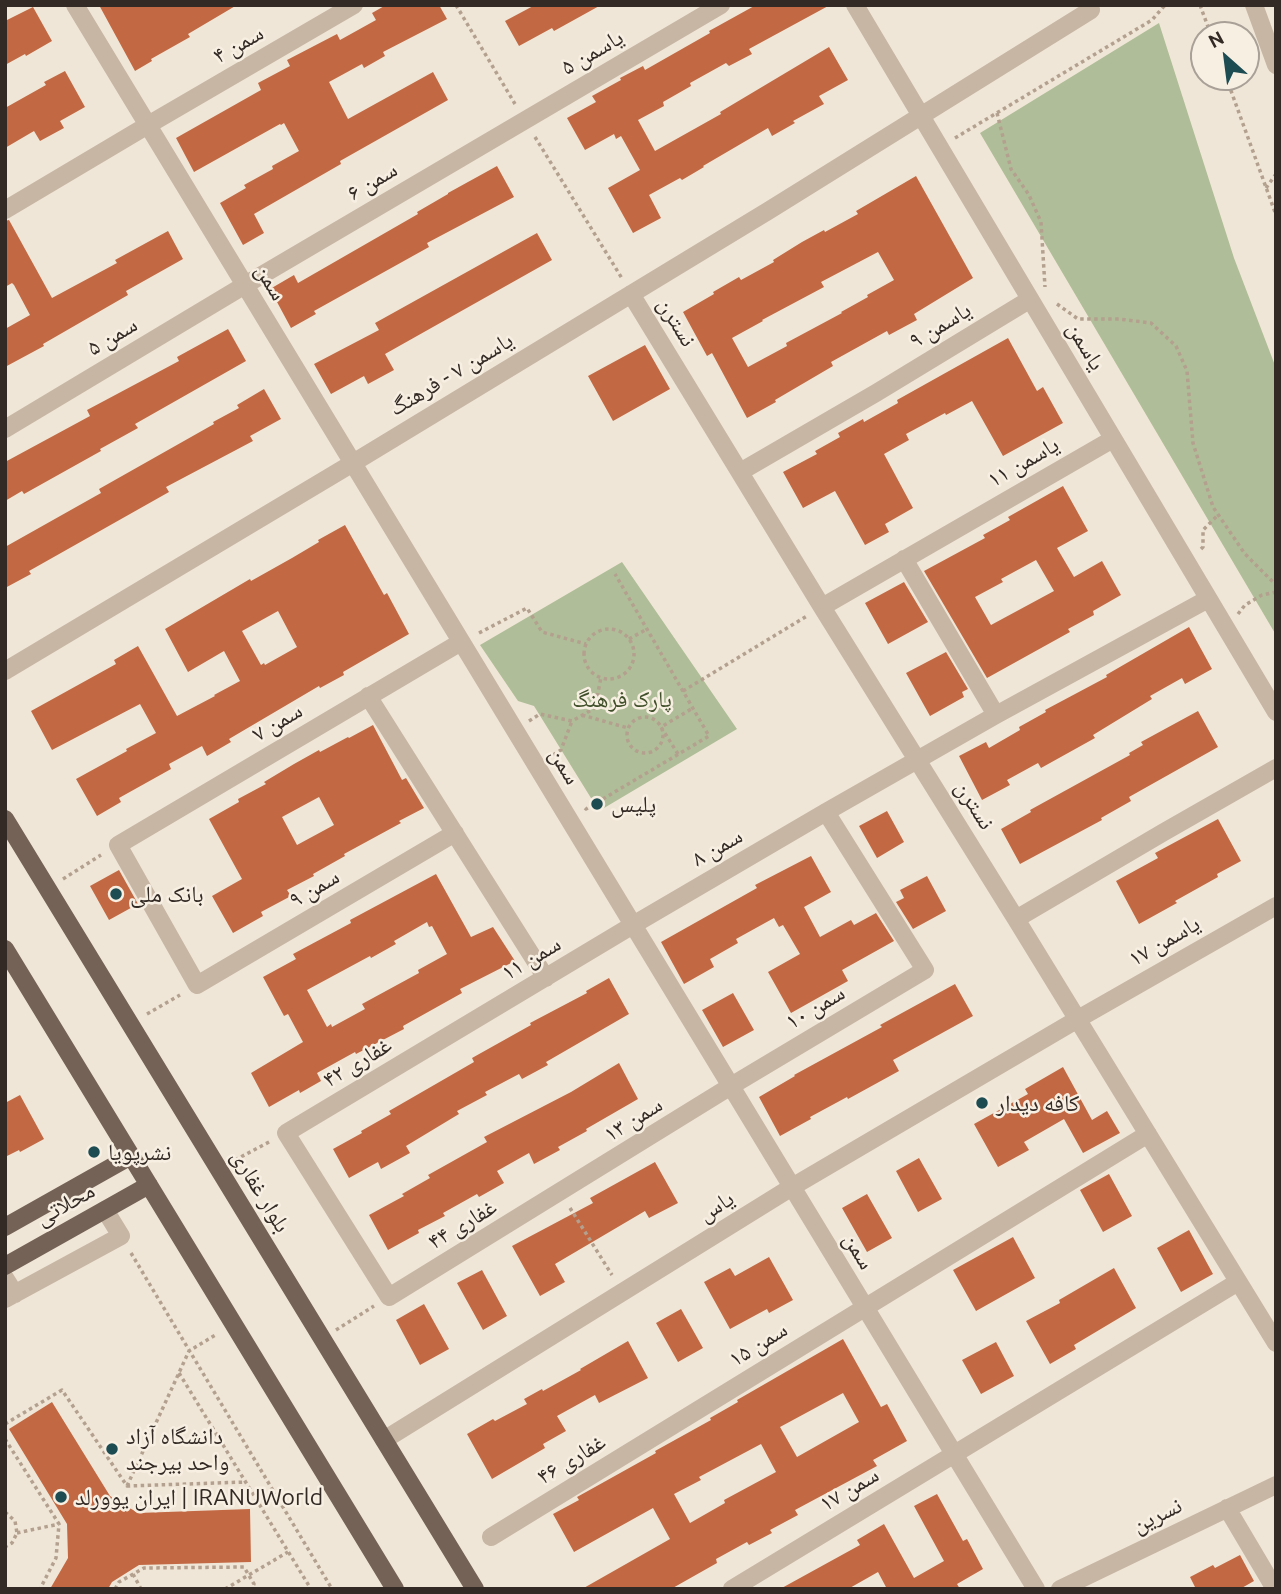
<!DOCTYPE html>
<meta charset="utf-8">
<style>
body{margin:0}
#map{position:relative;width:1281px;height:1594px;overflow:hidden;background:#f0e6d7;font-family:Ubuntu,sans-serif}
canvas{display:block}
.frame{position:absolute;inset:0;border:7px solid #332a25;pointer-events:none}
.north{position:absolute;left:1190px;top:21px;width:70px;height:70px;box-sizing:border-box;background:#f8efe3;border:2px solid #a9a097;border-radius:50%;rotate:332deg;font-size:19px;font-weight:700;line-height:28px;text-align:center;color:#332a25}
.north::after{content:'';display:block;margin:auto;width:24px;height:32px;background:#1d4c52;clip-path:polygon(50% 0,100% 100%,50% 72%,0 100%)}
</style>
<div id="map">
<canvas width="1281" height="1594"></canvas>
<div class="frame"></div>
<div class="north">N</div>
</div>
<script>
const ctx = document.querySelector('canvas').getContext('2d');
ctx.lineJoin = 'round';
function fill(path, color) { ctx.fillStyle = color; ctx.fill(path, 'evenodd'); }
const shape = rows => new Path2D(rows.map(r => 'M' + r).join(''));
function stroke(path, color, width, dash) { ctx.strokeStyle = color; ctx.lineWidth = width; ctx.lineCap = dash ? 'butt' : 'round'; ctx.setLineDash(dash || []); ctx.stroke(path); }
function label(font, color, halo, rows, align = 'center') {
  ctx.font = font + ' Ubuntu,"Noto Naskh Arabic",sans-serif'; ctx.lineWidth = 5; ctx.setLineDash([]); ctx.textBaseline = 'middle'; ctx.strokeStyle = halo; ctx.fillStyle = color; for (const [text, x, y, turn = 0] of rows) {
    ctx.save(); ctx.translate(x, y); ctx.rotate((+turn || 0) * Math.PI / 180); ctx.textAlign = isNaN(turn) ? turn : align; if (halo) ctx.strokeText(text, 0, 0); ctx.fillText(text, 0, 0); ctx.restore();
  }
}
fill(shape([
 [1159,23,1234,258,1276,368,1276,635,980,133],
 [622,562,737,729,599,811,534,706,518,701,480,645]
]), '#afbe98');
fill(shape([
 [99,5,237,5,188,34,190,37,151,59,152,61,135,71],
 [386,5,439,5,447,19,383,52,385,56,364,68,362,64,329,82,348,119,433,72,448,100,340,161,341,164,254,214,264,233,243,245,220,203,246,188,244,185,273,169,272,166,299,151,284,123,281,125,280,124,194,172,176,138,261,90,258,83,290,66,287,60,337,34,340,40,376,20,372,13],
 [535,5,601,5,554,31,552,28,519,46,505,21],
 [756,5,830,5,749,49,752,54,729,66,726,63,690,83,691,86,663,102,664,106,638,120,655,151,721,114,720,112,829,47,848,80,819,96,824,104,793,121,795,123,772,136,768,128,703,166,704,167,682,180,680,178,649,195,661,218,633,233,608,188,640,170,621,136,616,139,614,134,585,150,567,118,596,102,592,96,621,80,620,78,643,66,645,70,710,33,709,31],
 [33,7,52,41,26,56,25,54,5,65,5,21],
 [65,71,85,107,60,121,64,128,40,141,34,131,5,148,5,108,46,85,44,82],
 [497,166,514,197,427,243,429,247,314,311,316,314,291,328,270,289,294,275,298,283,418,214,417,212,448,194,448,193],
 [916,176,973,278,914,314,917,320,889,335,887,331,831,362,833,366,775,400,776,402,747,418,712,353,707,356,683,312,714,294,713,292,739,277,741,280,774,262,773,260,802,242,824,230,825,232,858,214,856,211],
 [878,252,894,280,867,295,868,297,841,312,842,313,786,343,787,346,748,367,732,338,763,321,762,320,824,287,821,282],
 [9,220,52,298,117,263,115,260,168,231,183,259,126,291,128,295,43,344,44,346,5,367,5,329,30,315,14,285,12,283,5,287,5,221],
 [537,233,552,260,385,354,394,370,368,384,364,376,331,394,314,364,379,330,375,323],
 [228,329,246,361,135,424,138,428,100,449,101,451,24,494,22,491,5,501,5,462,90,416,87,410,179,361,177,357],
 [1008,338,1037,391,1043,387,1063,423,1003,456,972,401,946,415,945,413,906,434,909,440,884,454,913,508,885,524,889,532,865,545,835,491,803,508,783,472,817,454,815,451,840,437,838,433,863,419,864,422,898,403,897,400],
 [645,345,670,389,613,421,588,376],
 [264,389,281,419,250,436,253,441,166,487,169,492,29,571,31,574,5,588,5,547,101,493,99,489,214,424,213,422,239,408,237,405],
 [1063,486,1088,531,1057,548,1074,577,1102,561,1121,595,1093,611,1094,615,1068,629,1070,632,987,678,924,571,985,538,983,535,1010,520,1008,517],
 [1036,560,1054,591,991,625,975,597,1003,582,1001,579],
 [345,525,384,595,387,593,409,634,343,672,344,675,320,688,319,686,229,739,231,742,207,756,202,746,169,764,171,769,119,798,121,802,97,816,76,779,127,751,126,749,156,733,140,704,52,750,31,711,116,664,114,660,138,646,177,716,215,696,214,695,240,681,224,651,188,672,165,629,250,579,251,581,292,558,319,542,318,540],
 [278,611,297,647,265,665,264,663,261,665,242,631],
 [904,582,928,622,888,644,865,603],
 [1189,627,1212,669,1185,684,1182,678,1150,696,1152,699,1093,735,1095,738,1041,768,1038,763,1007,780,1010,785,982,800,959,756,986,742,989,748,1020,730,1019,727,1046,712,1045,710,1107,677,1106,675],
 [946,652,968,689,962,692,964,697,930,716,906,673],
 [1198,711,1218,747,1129,797,1131,801,1101,818,1102,820,1020,864,1001,829,1031,812,1030,810,1130,755,1129,753,1143,745,1141,742],
 [373,725,402,780,406,778,424,808,399,821,401,823,344,854,345,856,313,874,314,876,287,890,291,896,261,912,263,916,233,933,212,896,242,879,209,819,239,802,238,799,266,784,264,782,294,764,319,750,320,752,348,737,349,738],
 [319,797,334,825,297,845,282,817],
 [887,811,904,842,877,858,859,826],
 [1218,819,1241,861,1217,874,1218,877,1175,901,1177,903,1139,924,1116,881,1158,858,1155,853],
 [811,856,831,892,804,907,820,937,851,920,854,925,876,913,894,941,842,970,848,981,791,1013,768,972,800,954,783,925,779,927,774,918,736,939,738,943,710,959,714,967,684,984,661,942,757,888,755,885],
 [119,870,138,904,109,920,90,886],
 [436,874,471,937,493,927,515,961,460,989,462,993,403,1026,404,1029,356,1054,355,1052,317,1073,321,1081,300,1093,299,1090,269,1107,251,1073,303,1042,288,1014,284,1016,263,977,296,959,293,954,351,923,350,920],
 [427,922,429,927,432,926,447,954,418,970,419,973,362,1004,365,1009,332,1027,331,1024,327,1027,307,990,370,956,371,958,396,944,394,941],
 [927,876,946,911,913,929,896,902,904,898,900,890],
 [609,978,629,1014,546,1062,548,1065,522,1079,519,1074,485,1092,487,1095,457,1111,459,1114,406,1146,410,1153,381,1169,378,1162,349,1178,333,1149,362,1133,361,1131,391,1114,389,1111,474,1062,472,1058,531,1025,530,1023,587,993,586,991],
 [955,984,973,1016,893,1060,899,1071,848,1099,847,1097,810,1117,811,1119,780,1136,759,1097,795,1076,794,1075,882,1027,880,1025],
 [733,993,754,1030,723,1047,702,1010],
 [619,1063,638,1099,586,1129,587,1131,558,1147,560,1150,534,1164,529,1153,497,1171,504,1183,479,1197,477,1194,443,1213,445,1216,418,1230,419,1233,388,1250,369,1215,404,1196,402,1194,430,1178,428,1175,487,1142,484,1137,571,1092],
 [1063,1067,1092,1120,1107,1111,1120,1133,1083,1153,1064,1119,1024,1142,1029,1150,998,1167,974,1124,1028,1094,1025,1089],
 [20,1095,44,1139,20,1152,19,1150,5,1157,5,1103],
 [919,1158,942,1199,918,1212,896,1171],
 [655,1162,678,1203,649,1218,645,1211,555,1264,565,1282,540,1296,512,1246,593,1203,590,1198],
 [1109,1174,1132,1216,1103,1232,1080,1190],
 [867,1194,892,1238,867,1252,842,1208],
 [1189,1230,1213,1274,1181,1292,1157,1248],
 [1013,1237,1035,1278,976,1311,953,1270],
 [769,1257,793,1300,769,1313,767,1309,730,1329,704,1282,730,1268,735,1276],
 [1114,1268,1136,1308,1074,1345,1076,1349,1050,1364,1026,1321,1060,1303,1059,1300],
 [482,1270,507,1316,483,1330,457,1283],
 [424,1304,449,1349,420,1365,396,1320],
 [681,1309,703,1348,678,1362,656,1323],
 [843,1339,881,1407,887,1404,907,1441,873,1460,877,1466,795,1510,798,1515,770,1530,772,1533,749,1545,747,1542,716,1559,717,1563,671,1589,582,1589,670,1539,653,1508,574,1552,553,1514,579,1500,577,1497,595,1487,656,1453,655,1451,711,1420,710,1418,738,1402,737,1400],
 [843,1393,859,1422,797,1457,780,1427],
 [761,1444,776,1472,724,1500,725,1503,690,1523,674,1494,701,1480,699,1477],
 [628,1341,648,1378,599,1403,595,1395,557,1416,566,1431,543,1444,545,1448,492,1479,467,1434,493,1419,495,1421,527,1404,524,1399,542,1389,543,1391,581,1370,580,1369],
 [996,1342,1014,1376,981,1394,962,1360],
 [52,1402,110,1496,138,1513,250,1509,251,1562,139,1565,112,1582,108,1589,50,1589,68,1558,67,1524,9,1429],
 [937,1494,963,1541,967,1539,983,1569,957,1584,960,1589,887,1589,878,1572,848,1589,780,1589,860,1545,857,1540,884,1524,914,1578,944,1561,914,1506],
 [1240,1555,1254,1581,1240,1589,1196,1589,1190,1577,1213,1565,1215,1568]
]), '#c26943');
stroke(shape([
 [456,5,515,104],
 [1200,5,1211,35],
 [1226,77,1276,215],
 [997,113,1011,169,1029,195,1041,222,1045,287],
 [535,137,623,280],
 [955,138,1152,20,1165,5],
 [1266,188,1276,174],
 [1057,304,1078,319,1119,319,1151,323,1176,346,1187,371,1193,443,1213,507,1245,554,1276,585],
 [1201,549,1203,547,1203,530,1218,515],
 [1238,614,1245,605,1262,595,1276,592],
 '584 654a25 25 0 1 1 50 0a25 25 0 1 1-50 0Z',
 [479,633,527,608,542,632,586,644],
 [629,639,647,629],
 [683,691,807,616],
 [582,715,628,728],
 '627 735a18 18 0 1 1 36 0a18 18 0 1 1-36 0Z',
 [529,721,540,714,572,721,595,708,601,677],
 [678,754,661,727,693,708],
 [553,755,561,750,572,721],
 [585,808,586,809,709,736,615,574],
 [63,879,101,855],
 [147,1014,180,995],
 [235,1160,271,1141],
 [570,1208,612,1275],
 [131,1253,332,1589],
 [336,1330,374,1306],
 [179,1373,311,1589],
 [5,1424,62,1390,127,1486,246,1482],
 [5,1439,59,1524,56,1558,40,1589],
 [127,1486,189,1351,217,1334],
 [5,1512,15,1521,17,1533,12,1543,5,1547],
 [17,1533,59,1524],
 [133,1574,141,1589],
 [115,1589,119,1582,144,1568,244,1567,254,1584,252,1589],
 [225,1589,288,1552]
]), '#b3a08e', 3.5, [3.5, 3.5]);
stroke(shape([
 [75,5,1036,1589],
 [855,5,1276,712],
 [1254,5,1276,65],
 [5,210,148,125,354,5],
 [631,294,822,607,1016,919,1276,1343],
 [5,429,245,285,721,5],
 [740,472,876,393,1029,300],
 [904,559,996,715],
 [822,607,1113,439],
 [5,671,353,463,768,211,1091,10],
 [368,696,546,978],
 [826,812,925,970,731,1086,389,1297,286,1133,633,925,826,812,996,715,1208,599],
 [455,833,197,985,118,845,461,642],
 [1016,919,1164,832,1276,768],
 [5,1278,15,1294],
 [5,1299,121,1236,105,1210],
 [384,1440,792,1187,1078,1019,1276,906],
 [1227,1508,1275,1589],
 [491,1537,1148,1134],
 [732,1589,1238,1282],
 [1060,1589,1276,1485]
]), '#c7b6a4', 18);
stroke(shape([
 [5,819,475,1589],
 [5,949,395,1589],
 [5,1227,131,1156],
 [5,1266,149,1185]
]), '#746257', 18);
for (const [x, y, r, color] of [
 [597,804,7,"#1d4c52"],
 [116,894,7,"#1d4c52"],
 [982,1103,7,"#1d4c52"],
 [94,1152,7,"#1d4c52"],
 [112,1449,7,"#1d4c52"],
 [61,1497,7,"#1d4c52"]
]) { const dot = new Path2D(); dot.arc(x, y, r, 0, 2 * Math.PI); ctx.fillStyle = color; ctx.fill(dot); stroke(dot, '#f8efe3', 2.5); }
label('23px', '#332a25', '#f8efe3', [
 ["سمن ۴",238,44,-30],
 ["یاسمن ۵",592,52,-30],
 ["سمن ۶",372,181,-31],
 ["سمن",271,282,59],
 ["نسترن",677,322,59],
 ["یاسمن ۹",940,325,-31],
 ["سمن ۵",112,336,-31],
 ["یاسمن",1086,346,59],
 ["یاسمن ۷ - فرهنگ",451,374,-31],
 ["یاسمن ۱۱",1023,462,-30],
 ["سمن ۷",277,722,-31],
 ["سمن",565,766,59],
 ["نسترن",975,805,58],
 ["سمن ۸",717,847,-30],
 ["سمن ۹",314,888,-31],
 ["یاسمن ۱۷",1164,941,-30],
 ["سمن ۱۱",531,958,-31],
 ["سمن ۱۰",815,1007,-31],
 ["غفاری ۴۲",357,1062,-31],
 ["سمن ۱۳",633,1119,-32],
 ["بلوار غفاری",261,1191,59],
 ["محلاتی",65,1204,-29],
 ["یاس",716,1206,-32],
 ["غفاری ۴۴",462,1224,-31],
 ["سمن",859,1251,59],
 ["سمن ۱۵",758,1344,-32],
 ["غفاری ۴۶",571,1459,-31],
 ["سمن ۱۷",849,1489,-31],
 ["نسرین",1157,1515,-26]
]);
label('23px', '#40502a', '#f8efe3', [
 ["پارک فرهنگ",622,699]
]);
label('23px', '#332a25', '#f8efe3', [
 ["پلیس",611,804],
 ["بانک ملی",130,894],
 ["کافه دیدار",996,1103],
 ["نشرپویا",108,1152],
 ["دانشگاه آزاد",126,1436],
 ["واحد بیرجند",126,1462],
 ["ایران یوورلد | IRANUWorld",75,1497]
], 'left');
</script>
